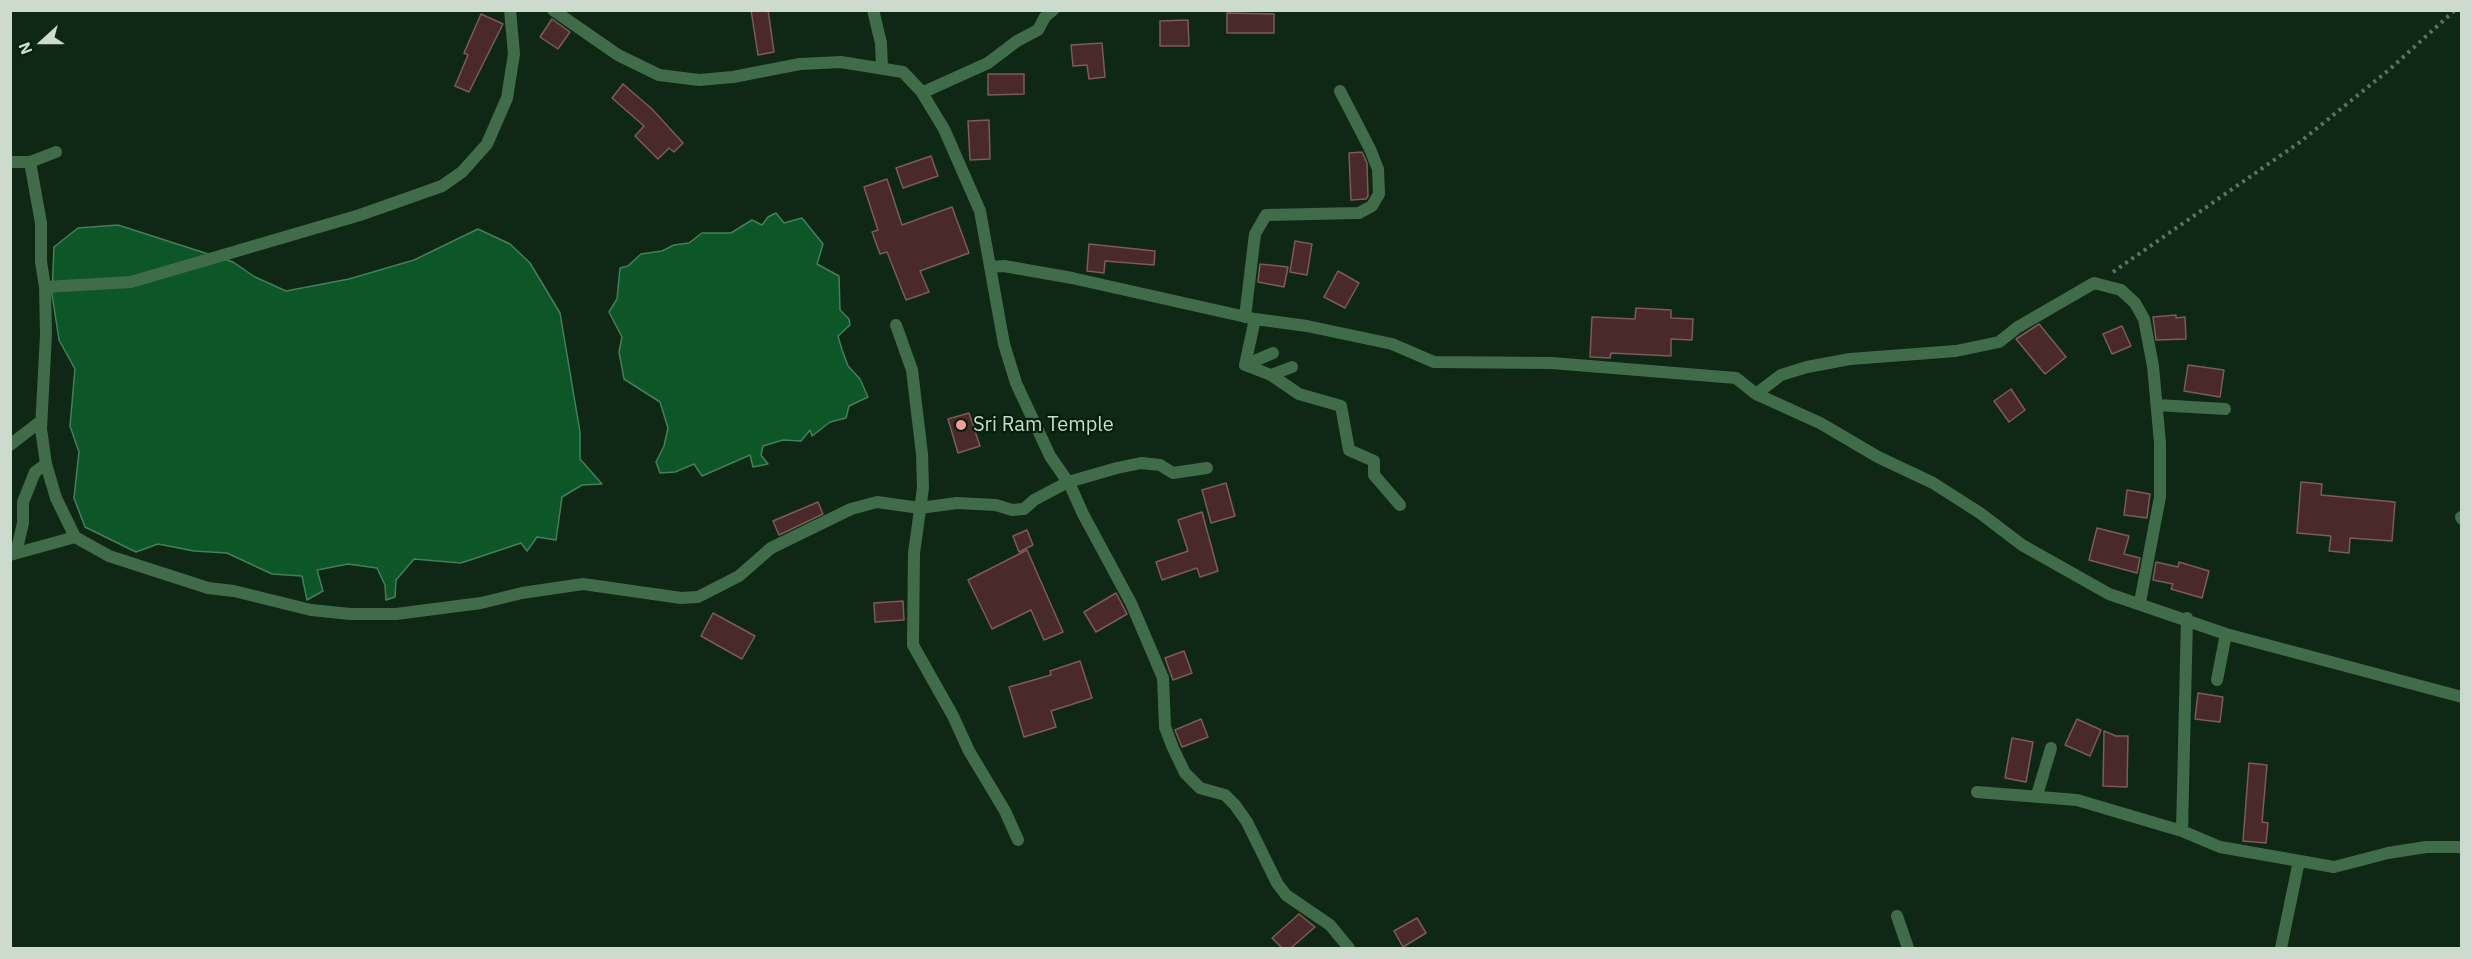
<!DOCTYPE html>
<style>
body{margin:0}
#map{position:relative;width:2472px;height:959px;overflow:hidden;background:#0e2815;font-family:"IBM Plex Sans",sans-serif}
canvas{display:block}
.frame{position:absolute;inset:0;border:12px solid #ccdbce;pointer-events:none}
.north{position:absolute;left:12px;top:12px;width:60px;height:60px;-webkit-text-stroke:4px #041e0c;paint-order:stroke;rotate:249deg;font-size:16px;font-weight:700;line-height:24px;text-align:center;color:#ccdbce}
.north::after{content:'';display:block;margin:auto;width:21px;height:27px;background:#ccdbce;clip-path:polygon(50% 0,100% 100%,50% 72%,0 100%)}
</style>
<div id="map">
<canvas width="2472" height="959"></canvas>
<div class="frame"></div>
<div class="north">N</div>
</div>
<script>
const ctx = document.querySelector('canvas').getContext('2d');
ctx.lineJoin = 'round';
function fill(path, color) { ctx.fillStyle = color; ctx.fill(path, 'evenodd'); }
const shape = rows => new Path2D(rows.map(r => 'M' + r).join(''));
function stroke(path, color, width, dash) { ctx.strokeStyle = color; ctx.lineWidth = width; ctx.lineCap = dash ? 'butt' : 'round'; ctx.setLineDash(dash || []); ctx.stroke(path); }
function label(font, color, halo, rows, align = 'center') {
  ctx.font = font + ' "IBM Plex Sans",sans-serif'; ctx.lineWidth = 4.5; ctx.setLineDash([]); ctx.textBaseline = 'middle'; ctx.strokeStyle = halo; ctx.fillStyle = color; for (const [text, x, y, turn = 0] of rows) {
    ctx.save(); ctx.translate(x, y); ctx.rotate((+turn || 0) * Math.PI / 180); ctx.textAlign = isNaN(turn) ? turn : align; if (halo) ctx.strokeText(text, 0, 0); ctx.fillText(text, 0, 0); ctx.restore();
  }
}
const water = shape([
 [776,213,784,223,802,218,823,244,817,264,839,276,840,310,849,319,850,325,838,336,842,350,848,366,860,379,868,397,849,406,846,418,830,422,812,436,810,430,801,441,783,440,763,446,761,455,768,464,753,467,750,455,702,476,694,464,675,472,660,473,656,462,664,446,668,428,660,402,624,379,619,352,622,337,609,312,617,299,620,268,628,266,641,254,662,251,674,245,689,243,702,233,731,233,752,220,762,225,768,217,776,213],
 [118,225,233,262,255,277,286,291,349,279,414,260,478,229,510,244,530,263,560,313,580,432,580,459,602,484,582,485,562,497,556,540,537,537,527,551,521,543,461,563,414,559,396,580,395,597,386,600,385,585,377,568,348,564,317,570,323,591,307,600,302,576,272,574,227,553,194,551,158,544,136,552,85,527,74,498,79,452,70,426,75,369,59,340,52,294,54,247,78,228,118,225]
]);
fill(water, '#0c5628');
stroke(water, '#467e5a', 1.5);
const building = shape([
 [751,10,768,10,774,52,758,55,751,10],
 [1227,13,1274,14,1274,33,1227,33,1227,13],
 [481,14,503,24,469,92,455,86,468,55,464,53,481,14],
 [552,19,570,32,558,49,540,37,552,19],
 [1188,20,1189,46,1160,46,1160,21,1188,20],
 [1102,43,1105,77,1089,79,1087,65,1073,66,1071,45,1102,43],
 [988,74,1024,74,1024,94,988,95,988,74],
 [623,84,652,109,683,143,674,152,669,148,658,159,635,136,644,126,612,98,623,84],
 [989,120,990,159,970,160,968,121,989,120],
 [1362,152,1367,163,1368,196,1366,199,1351,200,1349,153,1362,152],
 [931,156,938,176,903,188,896,168,931,156],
 [887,179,902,225,952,207,969,253,920,271,929,292,906,300,887,252,880,254,872,232,878,230,864,187,887,179],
 [1295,241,1312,244,1307,275,1290,272,1295,241],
 [1089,244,1155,251,1154,265,1105,261,1104,273,1087,271,1089,244],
 [1260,264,1288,267,1284,287,1258,282,1260,264],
 [1338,271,1359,283,1345,308,1324,297,1338,271],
 [1636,308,1671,310,1671,318,1693,319,1692,340,1671,339,1671,356,1611,353,1610,358,1590,357,1592,317,1635,319,1636,308],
 [2176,315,2176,318,2185,317,2186,339,2156,340,2153,317,2176,315],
 [2039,324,2066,357,2045,374,2016,339,2039,324],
 [2122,326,2131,346,2112,354,2103,334,2122,326],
 [2188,365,2224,370,2220,397,2184,391,2188,365],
 [2011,389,2025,410,2009,422,1994,401,2011,389],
 [969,413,980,446,958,453,948,419,969,413],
 [2301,482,2322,484,2321,495,2395,502,2392,541,2350,538,2349,553,2329,551,2331,536,2297,533,2301,482],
 [1226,483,1235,516,1211,523,1202,490,1226,483],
 [2127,490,2150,494,2147,518,2124,515,2127,490],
 [818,502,823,514,779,535,773,521,818,502],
 [1202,512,1218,571,1200,577,1197,568,1162,580,1156,562,1188,551,1178,520,1202,512],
 [2097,528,2129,536,2124,554,2140,558,2137,573,2089,560,2097,528],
 [1027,530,1033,545,1019,552,1013,536,1027,530],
 [1027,550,1063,632,1044,640,1031,610,992,629,968,580,1027,550],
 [2156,562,2178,567,2179,562,2209,571,2202,598,2171,589,2173,584,2153,580,2156,562],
 [1116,593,1127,614,1096,632,1084,612,1116,593],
 [903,601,904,620,875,622,874,603,903,601],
 [713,613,755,636,742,659,701,636,713,613],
 [1184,651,1192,673,1173,680,1165,658,1184,651],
 [1080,661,1092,698,1051,711,1056,727,1024,737,1009,687,1051,675,1050,671,1080,661],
 [2198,693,2223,697,2220,722,2195,719,2198,693],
 [1201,719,1208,737,1182,747,1175,730,1201,719],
 [2077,719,2101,730,2090,756,2065,745,2077,719],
 [2104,731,2116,736,2128,736,2127,787,2103,786,2104,731],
 [2012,738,2033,742,2026,782,2005,778,2012,738],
 [2249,763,2267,765,2262,822,2268,823,2266,843,2243,841,2249,763],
 [1299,914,1315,927,1291,948,1282,948,1272,938,1299,914],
 [1417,918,1426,933,1403,947,1394,931,1417,918]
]);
fill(building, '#492929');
stroke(building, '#7e5a59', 1.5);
stroke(shape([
 [2113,272,2300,142,2390,69,2455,10]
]), '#5d7362', 4, [3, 4.5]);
stroke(shape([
 [553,10,618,55,659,75,699,80,733,77,800,64,841,62,903,72,921,91,944,129,980,211,1004,344,1016,383,1050,456,1070,485,1083,514,1131,603,1163,678,1165,727,1173,748,1185,773,1200,788,1225,795,1235,805,1247,822,1277,883,1286,895,1330,925,1349,948],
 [873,10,881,43,882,68],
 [921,91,926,91,988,63,1017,41,1038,30,1045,17,1053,10],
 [10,162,30,162,56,152],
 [30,162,41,223,41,262,45,287,46,334,41,429,46,464,56,498,75,537],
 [990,267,1004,266,1072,278,1255,319,1307,326,1392,344,1434,362,1552,363,1736,378,1756,394,1820,423,1878,457,1933,483,1980,513,2022,545,2109,594,2226,634,2462,697],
 [45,287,131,282,360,215,442,186,462,172,487,144,507,98,514,54,510,10],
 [1245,317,1255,234,1266,215,1359,213,1372,206,1379,194,1378,169,1370,149,1340,91],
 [1255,319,1245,365,1271,375,1299,394,1341,406,1349,450,1374,461,1374,475,1400,505],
 [896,325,912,370,922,454,923,488,914,553,913,645,953,716,969,751,1005,811,1018,840],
 [1245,365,1273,353],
 [1271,375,1292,367],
 [1756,394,1781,375,1807,367,1850,359,1956,351,1999,342,2018,327,2094,283,2121,290,2135,303,2144,319,2153,366,2160,443,2160,497,2140,602],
 [2157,405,2225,409],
 [10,445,41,421],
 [2461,517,2462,519],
 [16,553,23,523,23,502,35,472,46,464],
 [10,555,75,537,109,556,208,588,234,591,311,610,350,614,396,614,481,603,522,593,583,584,681,598,698,597,739,576,771,548,851,509,877,502,920,508,957,503,996,505,1012,510,1024,509,1034,500,1068,482,1117,468,1141,463,1160,465,1173,473,1207,468],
 [2217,680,2226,634],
 [1977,792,2077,800,2182,831,2220,847,2334,867,2388,853,2426,847,2462,847],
 [2037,795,2051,748],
 [2182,831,2187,618],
 [1897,916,1908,948],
 [2281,948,2299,861]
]), '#406c4a', 12);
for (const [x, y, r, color] of [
 [961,425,6,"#f59b9a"]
]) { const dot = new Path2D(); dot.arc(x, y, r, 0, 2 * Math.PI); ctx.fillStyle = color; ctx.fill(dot); stroke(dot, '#041e0c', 2); }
label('20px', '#ccdbce', '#041e0c', [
 ["Sri Ram Temple",973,425]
], 'left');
</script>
